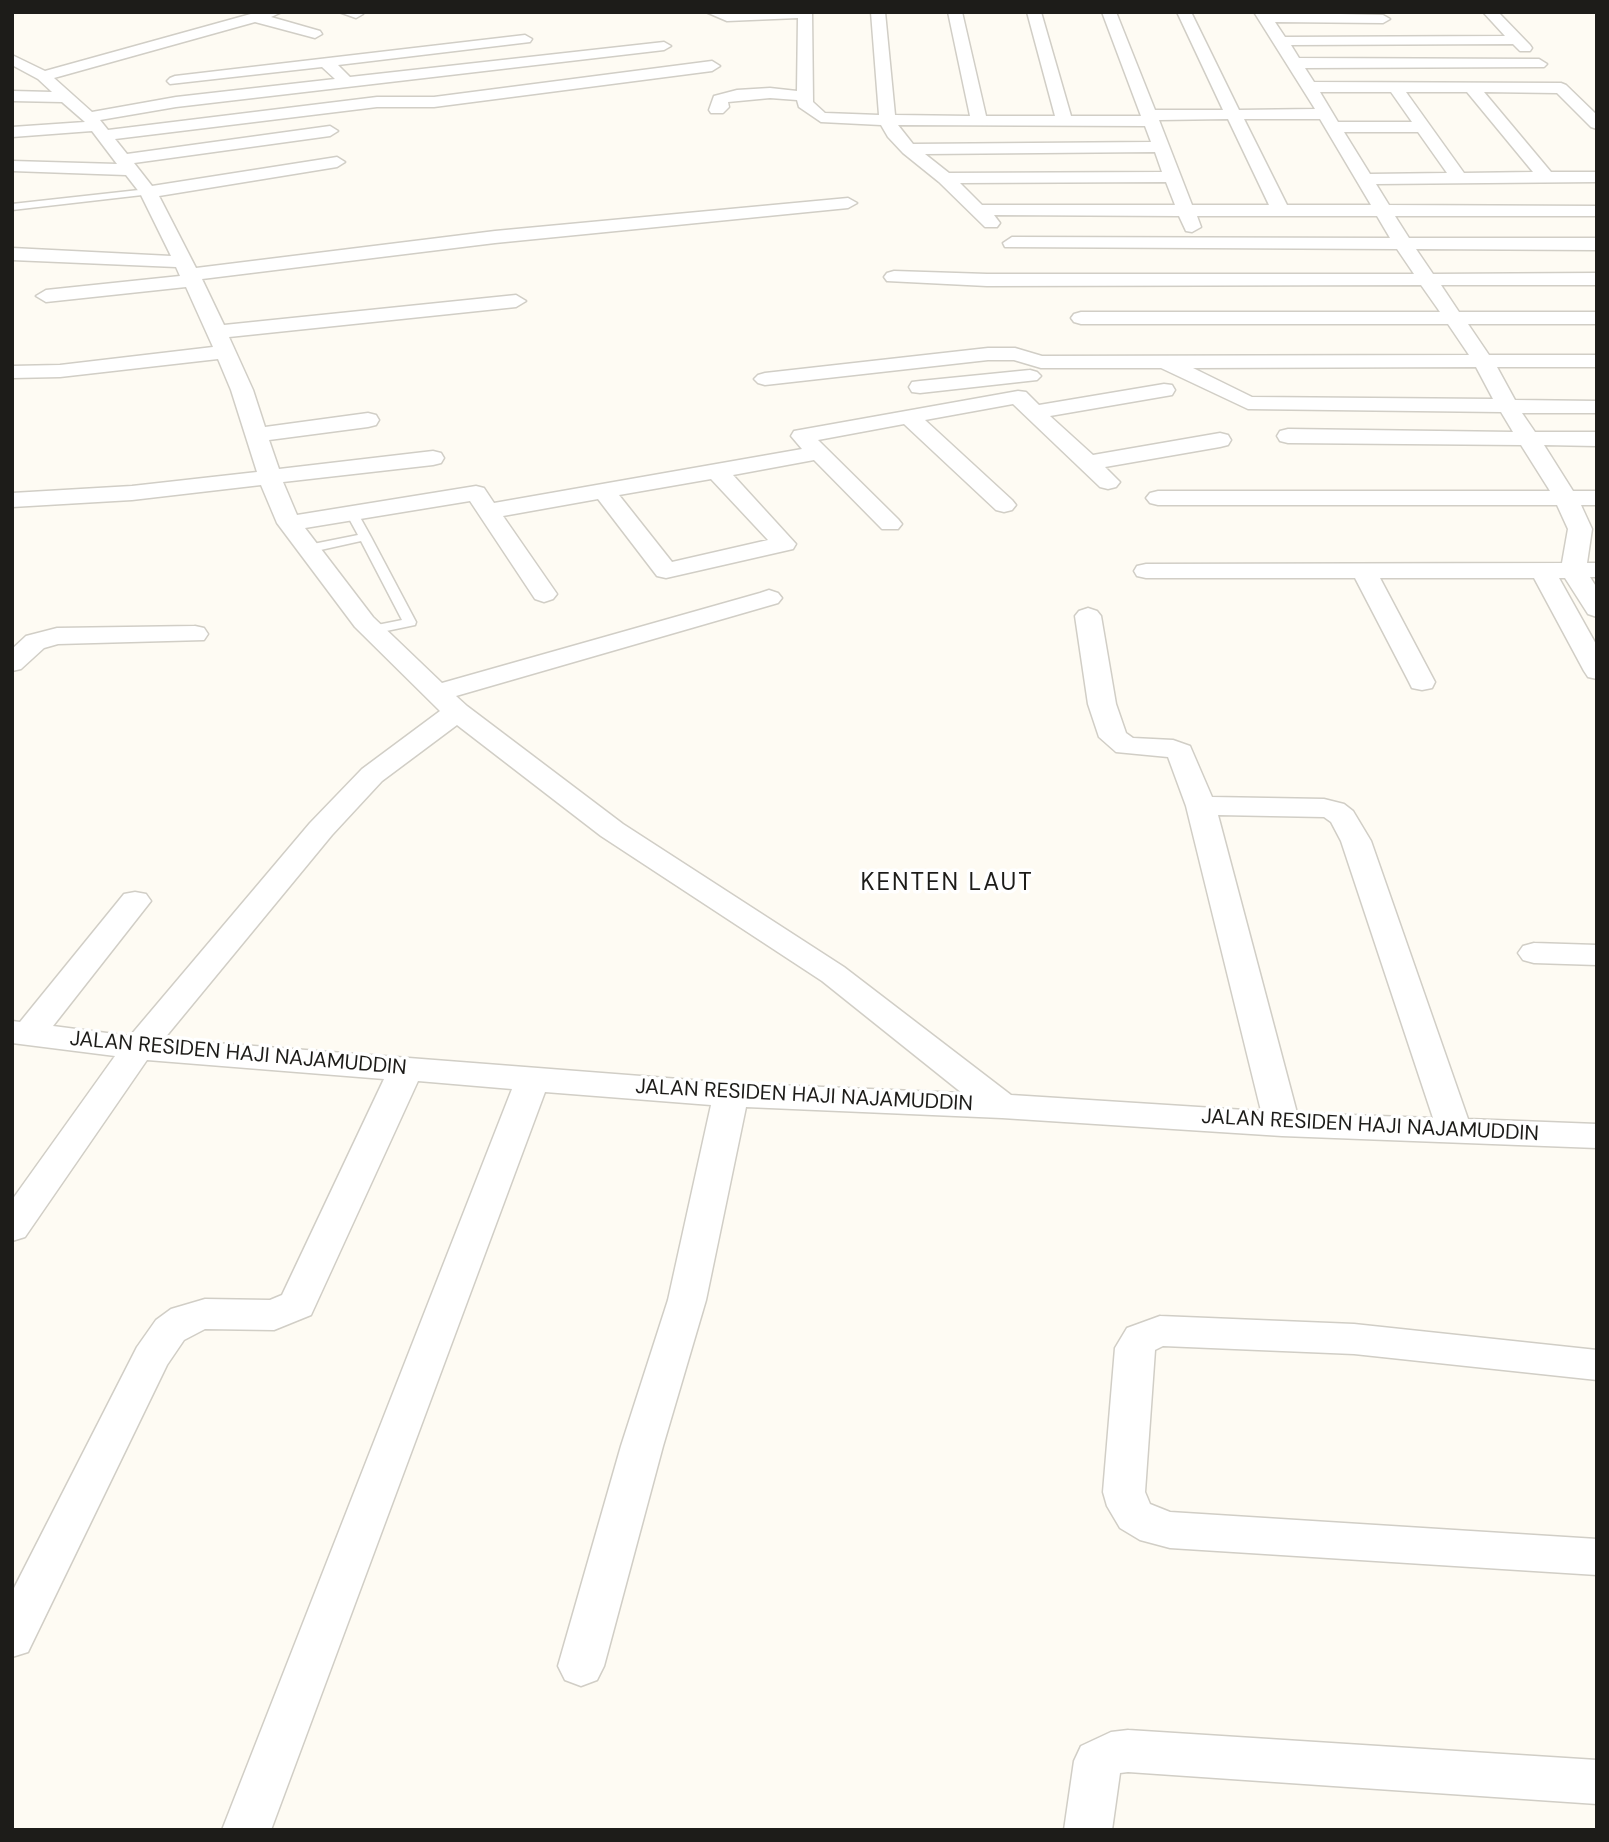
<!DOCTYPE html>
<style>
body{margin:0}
#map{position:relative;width:1609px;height:1842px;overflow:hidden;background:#fefbf3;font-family:"DM Sans",sans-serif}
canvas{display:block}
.frame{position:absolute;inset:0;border:14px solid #1d1c19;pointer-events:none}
</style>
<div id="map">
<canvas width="1609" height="1842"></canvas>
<div class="frame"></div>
</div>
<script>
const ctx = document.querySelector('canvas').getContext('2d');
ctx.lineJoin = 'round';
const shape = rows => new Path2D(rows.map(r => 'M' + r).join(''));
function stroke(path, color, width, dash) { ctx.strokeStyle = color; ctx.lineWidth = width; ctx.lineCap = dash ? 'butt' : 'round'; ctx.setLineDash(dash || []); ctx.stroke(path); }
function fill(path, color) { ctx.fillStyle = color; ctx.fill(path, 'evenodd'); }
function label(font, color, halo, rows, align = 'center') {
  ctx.font = font + ' "DM Sans",sans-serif'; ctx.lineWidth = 7; ctx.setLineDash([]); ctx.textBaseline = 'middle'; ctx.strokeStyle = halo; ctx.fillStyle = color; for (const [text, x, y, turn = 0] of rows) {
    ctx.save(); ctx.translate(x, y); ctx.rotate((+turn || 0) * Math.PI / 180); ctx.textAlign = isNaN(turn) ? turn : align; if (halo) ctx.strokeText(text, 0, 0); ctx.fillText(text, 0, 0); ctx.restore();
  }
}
const service = shape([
 [148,189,151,190,151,194,12,210,12,204,148,189],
 [352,509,356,510,371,537,416,622,415,625,372,634,366,630,367,627,402,620,361,541,307,553,301,549,303,546,358,535,346,513,352,509]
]);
const minor = shape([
 [258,12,282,12,271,17,320,31,322,34,315,38,255,22,54,78,92,112,176,97,335,79,322,67,170,84,167,81,170,78,175,76,525,35,532,39,530,42,338,65,350,77,664,42,671,46,664,50,176,107,100,120,108,130,377,97,434,97,712,61,720,66,712,71,434,107,377,107,115,139,127,154,330,126,338,131,330,136,134,163,152,186,337,157,345,162,337,167,159,196,196,268,495,231,848,198,857,203,848,208,495,243,202,279,224,325,516,295,526,301,516,307,229,337,253,390,265,427,368,413,376,415,379,420,376,425,368,427,269,440,279,469,433,451,441,453,444,458,441,463,433,465,283,482,297,515,476,486,484,488,494,503,802,449,791,436,794,431,1018,391,1026,392,1039,405,1164,384,1172,385,1175,390,1172,395,1050,416,1093,455,1220,433,1228,435,1231,440,1228,445,1220,447,1105,467,1120,482,1116,487,1108,489,1100,487,1013,404,925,420,1012,500,1016,505,1012,510,1004,512,996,510,904,424,818,440,898,519,902,524,898,529,882,529,814,460,733,475,796,544,793,549,666,578,657,576,598,499,503,516,557,594,553,599,544,602,535,599,470,501,305,528,373,617,442,683,760,593,769,590,778,593,782,598,778,603,456,696,467,706,623,824,844,967,1011,1095,1261,1111,1186,806,1168,757,1116,752,1099,737,1088,704,1075,616,1079,611,1088,608,1097,611,1101,616,1116,704,1126,733,1133,738,1173,740,1190,746,1212,797,1324,799,1344,804,1353,811,1371,841,1468,1119,1597,1124,1597,1148,1282,1136,1002,1118,746,1107,706,1300,663,1446,604,1666,597,1680,581,1686,565,1680,558,1666,621,1446,668,1300,711,1105,545,1092,271,1830,222,1830,512,1089,418,1081,311,1315,274,1330,205,1329,184,1340,167,1365,28,1652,12,1657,12,1592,137,1347,156,1320,171,1309,205,1299,270,1300,282,1295,384,1079,147,1060,25,1237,12,1241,12,1200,115,1056,12,1043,12,1021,20,1022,124,894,135,892,146,894,151,901,53,1026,130,1036,310,823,362,769,440,711,355,627,277,523,261,485,132,500,12,507,12,493,132,486,257,472,231,390,218,359,60,377,12,378,12,366,60,365,213,347,186,287,46,302,36,296,46,290,180,276,176,267,12,260,12,248,171,256,140,193,126,175,12,171,12,161,117,164,92,131,12,137,12,127,85,122,62,102,12,101,12,91,52,92,38,79,12,65,12,55,45,71,258,12],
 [711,479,768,540,672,562,619,495,711,479],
 [457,725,601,836,822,981,962,1093,731,1083,164,1039,332,835,382,781,457,725],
 [1218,815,1324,817,1331,822,1341,841,1433,1118,1297,1113,1218,815],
 [339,12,362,12,363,14,356,18,339,12],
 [706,12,812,12,813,102,825,113,879,115,871,12,885,12,895,115,970,116,948,12,962,12,986,116,1055,116,1027,12,1041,12,1071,116,1141,116,1102,12,1116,12,1155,110,1223,110,1177,12,1191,12,1239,110,1315,109,1254,12,1383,15,1390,19,1383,23,1275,22,1285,37,1505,36,1483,12,1498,12,1530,45,1532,48,1530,51,1520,51,1513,44,1291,45,1299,58,1539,59,1547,64,1544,67,1305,68,1314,82,1561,83,1566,85,1597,115,1597,129,1591,127,1557,93,1484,92,1551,172,1597,172,1597,182,1376,184,1389,205,1597,206,1597,216,1395,216,1409,238,1597,238,1597,250,1416,249,1433,274,1597,273,1597,285,1441,285,1459,312,1597,312,1597,324,1468,324,1489,355,1597,355,1597,367,1497,367,1515,400,1597,401,1597,413,1522,413,1535,432,1597,432,1597,446,1544,445,1573,491,1597,491,1597,505,1581,505,1592,529,1587,563,1597,563,1597,577,1590,577,1597,588,1597,617,1588,614,1565,578,1559,578,1597,646,1597,679,1588,677,1584,671,1534,578,1380,578,1435,682,1432,688,1422,690,1412,688,1409,682,1355,578,1146,578,1137,576,1134,571,1137,566,1146,564,1562,563,1568,529,1557,505,1158,505,1150,503,1146,498,1150,493,1158,491,1550,491,1521,445,1288,443,1280,441,1277,436,1280,431,1288,429,1513,432,1501,412,1248,409,1161,368,1041,368,1014,360,988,360,765,385,758,383,754,379,758,375,765,373,988,348,1015,348,1042,356,1469,355,1448,324,1081,324,1074,322,1071,318,1074,314,1081,312,1440,312,1421,285,987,286,887,281,884,277,887,273,894,271,987,274,1414,274,1397,249,1005,247,1003,243,1012,237,1390,238,1377,216,1197,216,1201,227,1192,232,1186,231,1179,216,994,215,1000,223,997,227,985,227,939,182,903,153,888,137,881,125,821,122,799,107,797,100,770,98,728,102,729,107,723,113,711,113,709,110,714,96,737,90,770,88,797,91,798,18,727,21,706,12],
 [1320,92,1391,92,1412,122,1338,122,1320,92],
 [1406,92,1467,92,1533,172,1464,173,1406,92],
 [1228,119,1269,205,1192,205,1159,120,1228,119],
 [1244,119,1320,119,1371,205,1287,205,1244,119],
 [898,125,1145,126,1151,142,913,144,898,125],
 [1344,132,1418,132,1447,173,1370,174,1344,132],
 [1155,152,1162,172,949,173,925,154,1155,152],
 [1166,182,1175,205,982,205,960,183,1166,182],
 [1476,367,1493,399,1252,397,1193,368,1476,367],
 [1030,370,1037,372,1041,376,1037,380,920,393,912,392,909,387,912,382,920,381,1030,370],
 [195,626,204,628,208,634,204,640,58,644,44,648,21,669,12,671,12,649,26,636,57,628,195,626],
 [1534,943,1597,945,1597,965,1534,963,1523,960,1518,953,1523,946,1534,943],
 [1160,1316,1354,1324,1597,1350,1597,1380,1354,1354,1163,1346,1155,1350,1145,1492,1150,1504,1170,1512,1597,1539,1597,1575,1170,1548,1140,1540,1120,1528,1107,1506,1103,1492,1115,1348,1127,1328,1160,1316],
 [1128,1730,1597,1760,1597,1804,1128,1772,1120,1773,1112,1830,1064,1830,1074,1761,1081,1746,1111,1732,1128,1730]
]);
stroke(service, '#d1cec6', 3);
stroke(minor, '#d1cec6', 3);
fill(service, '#fff');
fill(minor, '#fff');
label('21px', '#1d1c19', '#fff', [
 ["JALAN RESIDEN HAJI NAJAMUDDIN",238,1054,5],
 ["JALAN RESIDEN HAJI NAJAMUDDIN",804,1096,3],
 ["JALAN RESIDEN HAJI NAJAMUDDIN",1370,1126,3]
]);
ctx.letterSpacing = '2px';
label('24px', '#1d1c19', '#fff', [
 ["KENTEN LAUT",947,884]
]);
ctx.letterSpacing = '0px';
</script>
